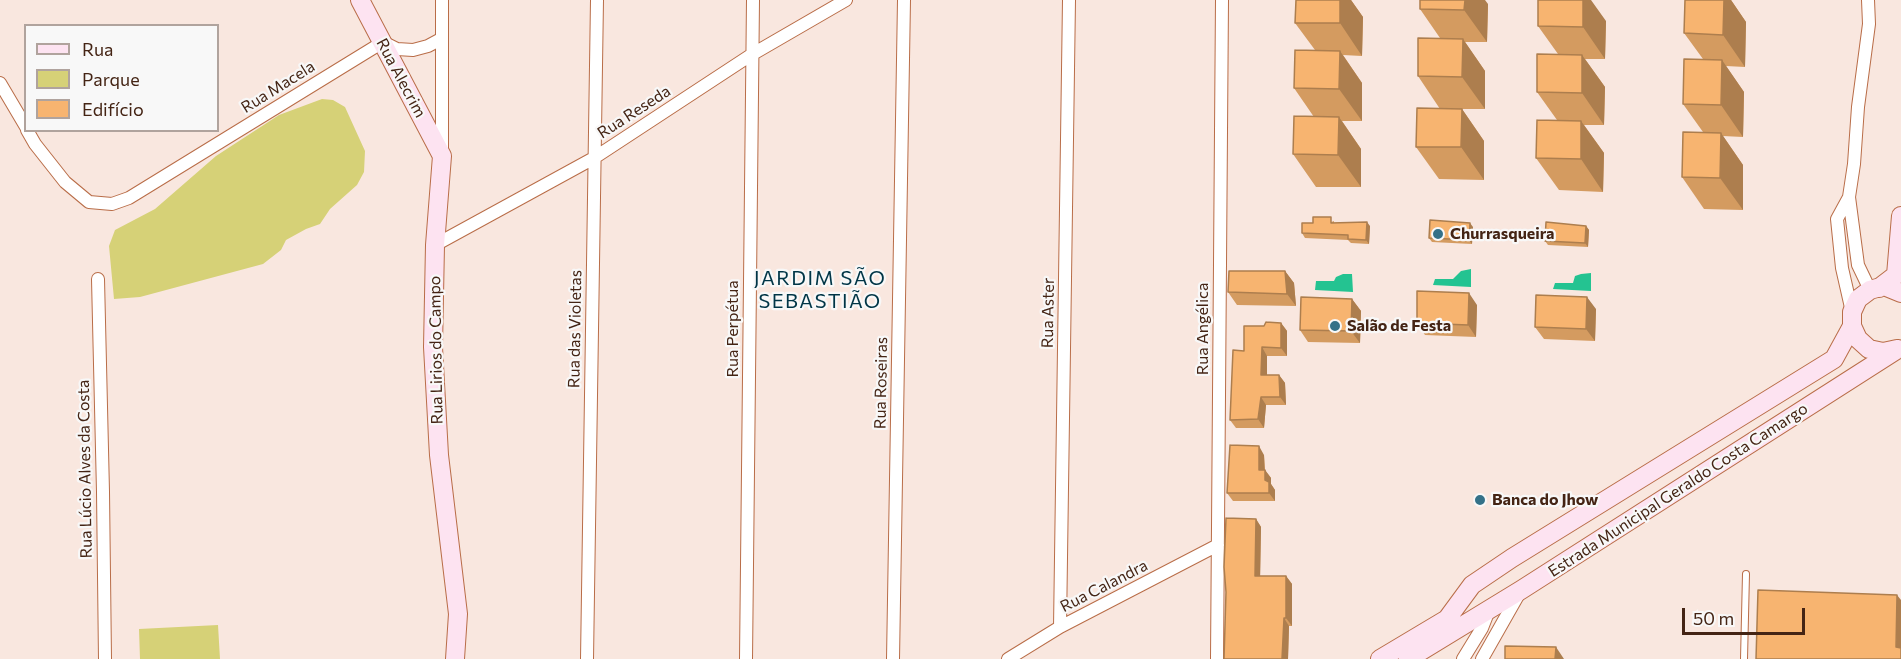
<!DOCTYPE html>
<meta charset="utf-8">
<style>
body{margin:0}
#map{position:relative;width:1901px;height:659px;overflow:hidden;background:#f9e7df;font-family:Commissioner,sans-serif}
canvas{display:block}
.legend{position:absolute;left:24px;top:24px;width:195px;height:108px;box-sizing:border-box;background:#f8f8f8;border:2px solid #b0a39d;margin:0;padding:8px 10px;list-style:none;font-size:18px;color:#442414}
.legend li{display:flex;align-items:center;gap:12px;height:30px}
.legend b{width:30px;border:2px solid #b0a39d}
.scale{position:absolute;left:1682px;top:608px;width:123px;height:27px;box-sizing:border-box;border:3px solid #442414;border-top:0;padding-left:8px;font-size:18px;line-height:21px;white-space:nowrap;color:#442414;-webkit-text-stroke:4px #f8f8f8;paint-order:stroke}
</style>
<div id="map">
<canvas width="1901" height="659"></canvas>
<ul class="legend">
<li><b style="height:8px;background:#fde3f1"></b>Rua</li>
<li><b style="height:16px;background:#d6d177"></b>Parque</li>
<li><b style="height:16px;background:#f7b470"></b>Edifício</li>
</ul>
<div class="scale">50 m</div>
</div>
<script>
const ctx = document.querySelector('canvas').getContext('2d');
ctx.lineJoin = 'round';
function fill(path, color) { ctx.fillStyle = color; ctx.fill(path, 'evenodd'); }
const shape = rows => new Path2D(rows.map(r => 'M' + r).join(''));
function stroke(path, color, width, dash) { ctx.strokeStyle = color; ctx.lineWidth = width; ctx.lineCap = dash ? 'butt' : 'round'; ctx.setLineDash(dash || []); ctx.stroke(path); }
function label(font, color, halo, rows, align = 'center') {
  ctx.font = font + ' Commissioner,sans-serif'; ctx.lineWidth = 4.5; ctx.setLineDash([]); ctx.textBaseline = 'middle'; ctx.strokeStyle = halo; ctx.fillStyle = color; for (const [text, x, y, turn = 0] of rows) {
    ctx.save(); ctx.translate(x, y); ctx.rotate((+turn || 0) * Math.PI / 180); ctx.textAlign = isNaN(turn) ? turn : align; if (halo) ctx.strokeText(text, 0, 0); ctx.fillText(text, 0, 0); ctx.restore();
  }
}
fill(shape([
 [322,99,333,100,345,107,365,151,364,172,357,185,330,209,320,224,306,229,286,240,281,250,263,264,140,297,114,299,109,246,115,230,155,209,216,156,279,115],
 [218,625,220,659,140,659,139,629]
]), '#d6d177');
fill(shape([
 [1471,269,1471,287,1433,285,1435,279,1453,279,1461,271],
 [1591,273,1591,291,1553,289,1555,283,1573,283,1575,276,1581,274],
 [1343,274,1352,274,1353,292,1315,290,1316,281,1334,281,1336,277]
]), '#24c391');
const lane = shape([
 [1744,659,1746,574]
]);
const street = shape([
 [442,0,442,152],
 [1868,0,1869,24,1858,107,1854,164,1849,197,1858,265,1870,290],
 [0,83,26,127],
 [27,130,35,144,65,182,89,202,112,204,129,198,383,42,397,49,413,50,428,46,441,39],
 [1849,197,1837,219,1842,268,1852,312],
 [435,245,594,158,751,55,846,0],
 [98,279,103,492,105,659],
 [1060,627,1069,0],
 [587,659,597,0],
 [746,659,753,0],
 [893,659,904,0],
 [1008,659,1060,627,1218,545],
 [1217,659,1222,0],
 [1463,659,1482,628,1489,610],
 [1482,659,1520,592]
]);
const secondary = shape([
 [360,0,442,156,435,245,433,347,439,455,458,614,455,659],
 [1879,288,1896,275,1901,216],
 [1897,349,1883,352,1869,349,1858,339,1852,326,1852,312,1858,299,1870,290,1884,286,1901,293],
 [1380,659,1447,619,1472,585,1512,558,1834,359,1852,326],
 [1408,659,1521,590,1898,349]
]);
stroke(lane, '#b96d48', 8);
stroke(street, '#b96d48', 14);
stroke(secondary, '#b96d48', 20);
stroke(lane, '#fff', 6);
stroke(street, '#fff', 12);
stroke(secondary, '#fde3f1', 18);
fill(shape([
 [1296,0,1351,0,1363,17,1362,56,1343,55,1362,83,1362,121,1342,121,1361,149,1361,187,1316,187,1293,154,1314,117,1294,88,1315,50,1295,23],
 [1685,0,1731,0,1746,22,1745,67,1726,66,1744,92,1743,137,1723,136,1743,165,1743,210,1704,209,1682,177,1703,132,1683,104,1703,59,1684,33],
 [1488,4,1487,42,1465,42,1485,71,1485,109,1440,109,1418,76,1440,38,1420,9],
 [1606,21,1605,59,1585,59,1605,87,1604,125,1584,125,1604,153,1603,192,1559,190,1536,158,1557,120,1537,92,1558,54,1538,26],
 [1462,109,1484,141,1484,180,1439,179,1416,147],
 [1334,221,1334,223,1370,226,1369,244,1351,243,1348,240,1305,238,1302,233],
 [1586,226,1589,230,1588,247,1548,245,1545,241],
 [1473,227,1472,244,1432,242,1429,238],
 [1285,271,1294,283,1296,306,1237,305,1228,292],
 [1352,299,1361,311,1360,343,1308,342,1300,330],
 [1477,305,1476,337,1425,335,1417,323],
 [1596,309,1595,341,1544,339,1535,327],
 [1281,323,1287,331,1287,356,1267,356,1267,375,1279,375,1285,383,1286,405,1266,405,1264,428,1236,428,1230,420,1244,351,1264,326],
 [1264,455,1265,470,1271,478,1271,484,1275,490,1275,501,1233,501,1227,493],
 [1256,519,1261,527,1260,576,1286,576,1292,584,1292,626,1289,626,1288,659,1224,659]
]), '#d49b60');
fill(shape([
 [1340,0,1351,0,1363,17,1362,56,1340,23],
 [1465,0,1485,0,1488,4,1487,42,1464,10],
 [1583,0,1591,0,1606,21,1605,59,1583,27],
 [1724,0,1731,0,1746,22,1745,67,1723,35],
 [1463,39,1485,71,1485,109,1462,77],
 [1340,51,1362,83,1362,121,1339,89],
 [1582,55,1605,87,1604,125,1582,93],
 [1722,60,1744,92,1743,137,1721,105],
 [1462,109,1484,141,1484,180,1461,147],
 [1339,117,1361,149,1361,187,1338,155],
 [1581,121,1604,153,1603,192,1581,159],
 [1721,133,1743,165,1743,210,1720,178],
 [1367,222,1370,226,1369,244,1366,240],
 [1470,223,1473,227,1472,244,1469,240],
 [1586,226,1589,230,1588,247,1585,243],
 [1285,271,1294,283,1296,306,1287,294],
 [1469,293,1477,305,1476,337,1468,325],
 [1587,297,1596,309,1595,341,1586,329],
 [1352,299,1361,311,1360,343,1351,331],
 [1281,323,1287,331,1287,356,1281,348],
 [1262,347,1267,356,1267,383,1261,375],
 [1279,375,1285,383,1286,405,1280,397],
 [1261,397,1266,405,1264,428,1258,419],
 [1259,446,1264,455,1265,478,1259,470],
 [1265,470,1271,478,1271,484,1275,490,1275,501,1269,493,1265,480],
 [1256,519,1261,527,1260,584,1255,576],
 [1286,576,1292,584,1292,626,1286,618],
 [1897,595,1901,600,1901,655,1896,647],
 [1284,618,1289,626,1288,659,1282,659],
 [1556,647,1564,659,1555,659]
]), '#ad7e4e');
const building = shape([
 [1296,0,1340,0,1340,23,1295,23,1296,0],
 [1420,0,1465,0,1464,10,1420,9,1420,0],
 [1538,0,1583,0,1583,27,1538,26,1538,0],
 [1685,0,1724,0,1723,35,1684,33,1685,0],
 [1418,38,1463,39,1462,77,1418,76,1418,38],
 [1295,50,1340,51,1339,89,1294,88,1295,50],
 [1537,54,1582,55,1582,93,1537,92,1537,54],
 [1684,59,1722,60,1721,105,1683,104,1684,59],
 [1417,108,1462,109,1461,147,1416,147,1417,108],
 [1294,116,1339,117,1338,155,1293,154,1294,116],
 [1537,120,1581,121,1581,159,1536,158,1537,120],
 [1683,132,1721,133,1720,178,1682,177,1683,132],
 [1313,217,1331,217,1331,223,1367,222,1366,240,1348,239,1348,235,1302,233,1302,223,1313,223,1313,217],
 [1430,220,1470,223,1469,240,1429,238,1430,220],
 [1546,222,1586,226,1585,243,1545,241,1546,222],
 [1229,271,1285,271,1287,294,1228,292,1229,271],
 [1417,291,1469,293,1468,325,1417,323,1417,291],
 [1536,295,1587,297,1586,329,1535,327,1536,295],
 [1301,297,1352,299,1351,331,1300,330,1301,297],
 [1266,322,1281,323,1281,348,1262,347,1261,375,1279,375,1280,397,1261,397,1258,419,1230,420,1233,350,1244,351,1244,326,1264,326,1266,322],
 [1230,445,1259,446,1259,470,1265,470,1265,480,1269,482,1269,493,1227,493,1230,445],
 [1226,518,1256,519,1255,576,1286,576,1286,618,1284,618,1282,659,1224,659,1226,592,1224,567,1226,518],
 [1758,590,1897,595,1896,647,1901,648,1901,659,1756,659,1758,590],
 [1505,646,1556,647,1555,659,1505,659,1505,646]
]);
fill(building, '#f7b470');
stroke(building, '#ad7e4e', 1.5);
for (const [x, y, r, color] of [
 [1438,234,6,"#347188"],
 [1335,326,6,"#347188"],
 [1480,500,6,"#347188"]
]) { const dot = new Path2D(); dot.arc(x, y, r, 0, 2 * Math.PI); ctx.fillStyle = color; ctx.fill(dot); stroke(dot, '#f8f8f8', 2); }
label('16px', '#442414', '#f8f8f8', [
 ["Rua Alecrim",401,78,62],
 ["Rua Macela",278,87,-32],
 ["Rua Reseda",634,112,-33],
 ["Rua Aster",1048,313,-89],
 ["Rua das Violetas",575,329,-89],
 ["Rua Perpétua",733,329,-90],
 ["Rua Angélica",1203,329,-90],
 ["Rua Lirios do Campo",436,350,-91],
 ["Rua Roseiras",881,383,-89],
 ["Rua Lúcio Alves da Costa",85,469,-91],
 ["Estrada Municipal Geraldo Costa Camargo",1678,490,-33],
 ["Rua Calandra",1104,586,-27]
]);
label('bold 16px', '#442414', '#f8f8f8', [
 ["Churrasqueira",1450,234],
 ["Salão de Festa",1347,326],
 ["Banca do Jhow",1492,500]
], 'left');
ctx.letterSpacing = '1.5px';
label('20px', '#003546', '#f8f8f8', [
 ["JARDIM SÃO",820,278],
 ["SEBASTIÃO",820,301]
]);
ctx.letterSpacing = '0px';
</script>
